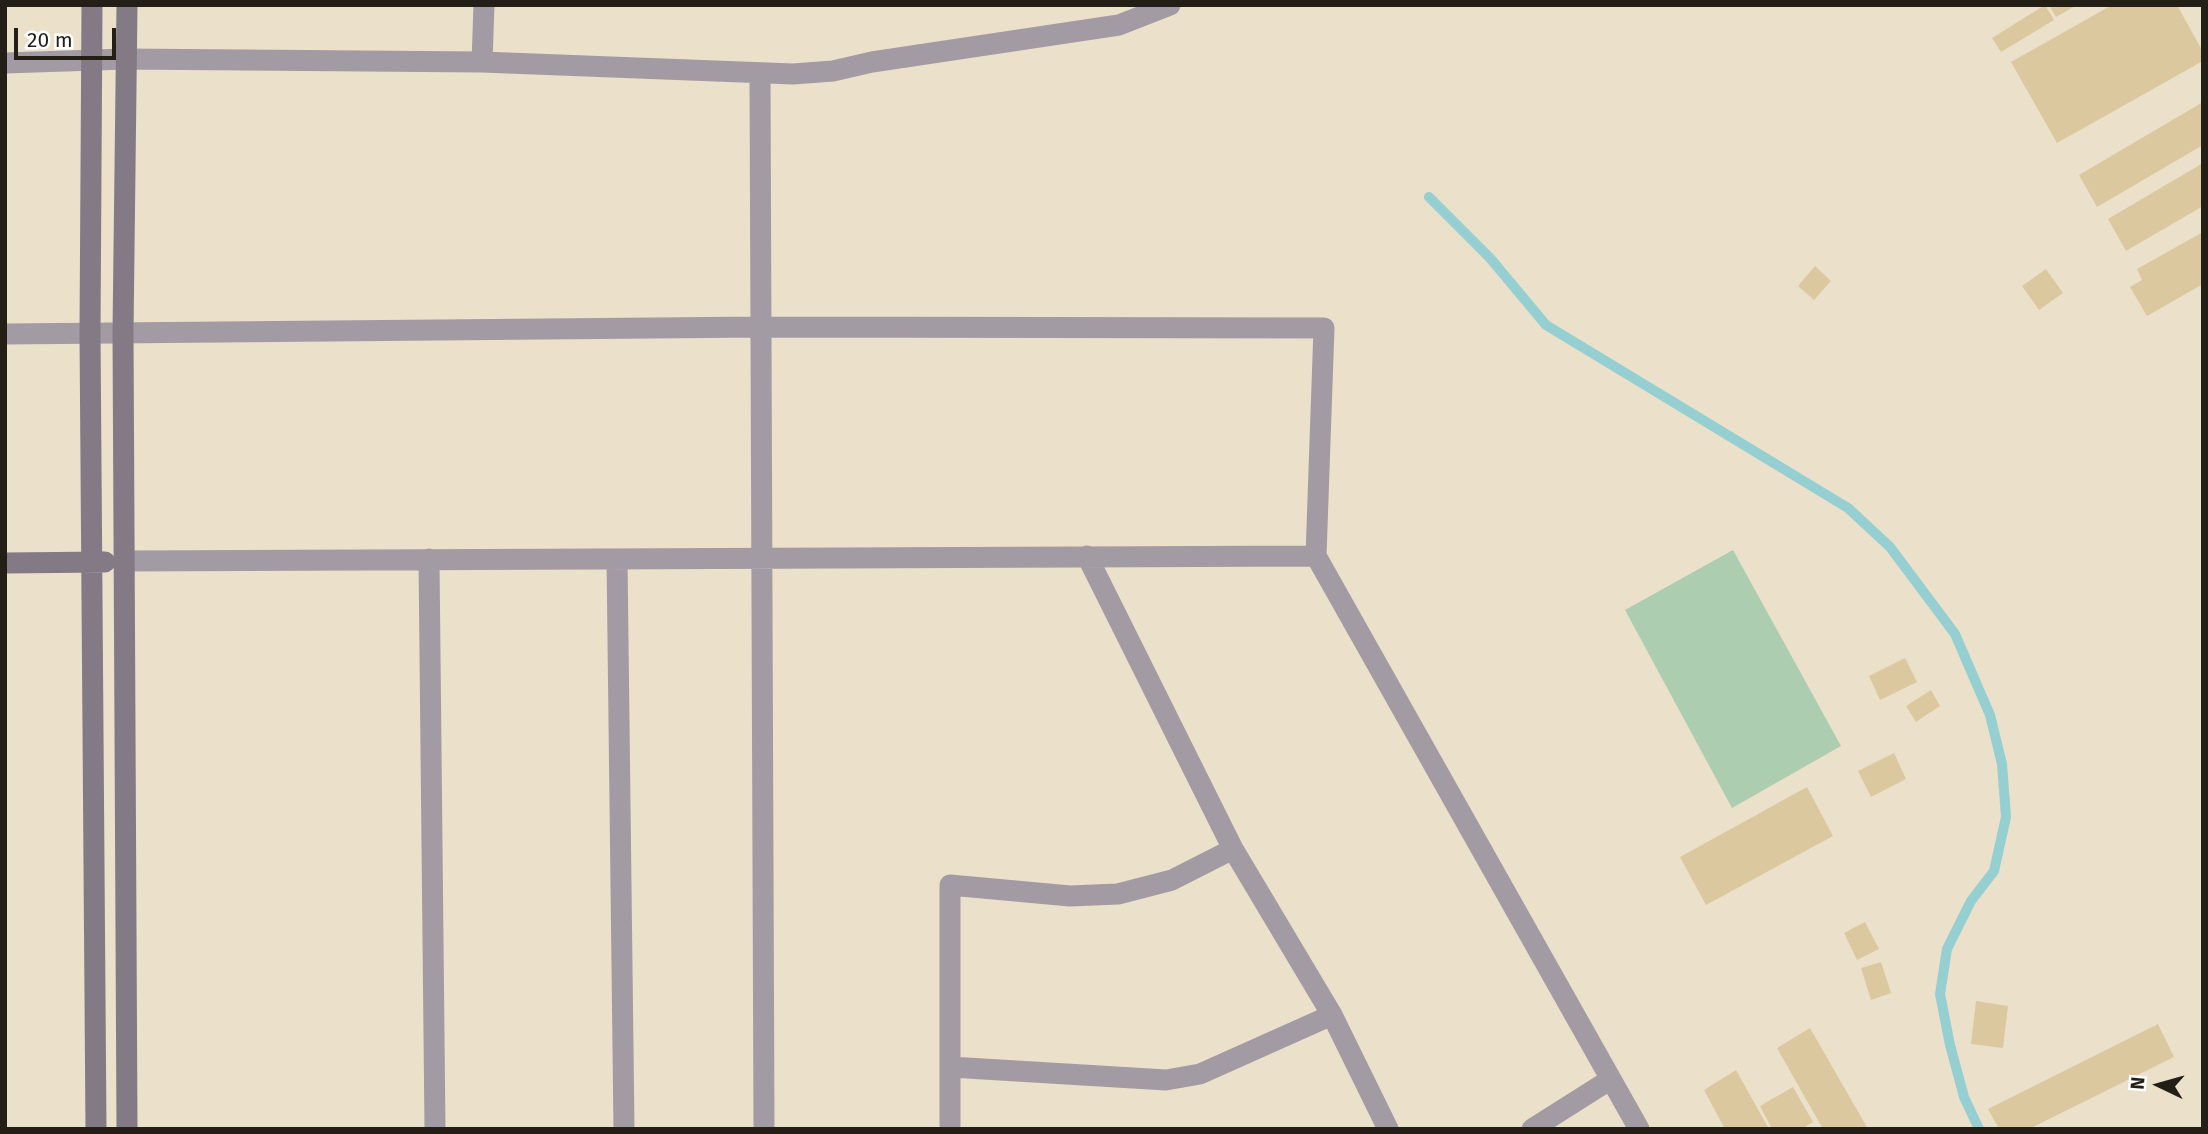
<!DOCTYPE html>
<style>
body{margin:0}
#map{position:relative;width:2208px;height:1134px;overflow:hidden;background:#ebe0ca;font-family:"Fira Sans",sans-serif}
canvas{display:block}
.frame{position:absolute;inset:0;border:7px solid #231f17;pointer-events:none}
.north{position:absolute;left:2124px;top:1050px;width:70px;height:70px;-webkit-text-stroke:5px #fff;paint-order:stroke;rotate:275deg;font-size:19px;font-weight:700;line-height:28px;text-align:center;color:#231f17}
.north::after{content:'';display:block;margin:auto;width:24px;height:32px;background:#231f17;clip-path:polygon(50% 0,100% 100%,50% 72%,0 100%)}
.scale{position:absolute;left:14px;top:28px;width:102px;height:32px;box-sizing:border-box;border:4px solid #231f17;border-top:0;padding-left:9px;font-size:21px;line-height:24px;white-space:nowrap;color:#231f17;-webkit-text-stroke:5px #fff;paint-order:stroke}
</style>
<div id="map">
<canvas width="2208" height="1134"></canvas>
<div class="frame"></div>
<div class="north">N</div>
<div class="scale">20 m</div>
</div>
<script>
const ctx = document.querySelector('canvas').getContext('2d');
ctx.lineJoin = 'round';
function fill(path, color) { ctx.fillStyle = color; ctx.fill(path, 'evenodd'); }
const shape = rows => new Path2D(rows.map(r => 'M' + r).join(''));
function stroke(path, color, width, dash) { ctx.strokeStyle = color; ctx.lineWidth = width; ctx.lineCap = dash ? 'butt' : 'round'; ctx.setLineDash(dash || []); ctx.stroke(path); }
fill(shape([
 [1733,550,1841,746,1732,808,1625,610]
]), '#adcdb1');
stroke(shape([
 [1429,197,1490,258,1546,325,1848,508,1890,547,1955,634,1990,715,2002,764,2006,817,1994,871,1971,901,1947,949,1940,994,1950,1045,1964,1097,1979,1129]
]), '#96cfd1', 10);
fill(shape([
 [2045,5,2054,20,2001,52,1992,38],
 [2049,5,2077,5,2056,17],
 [2112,5,2177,5,2203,52,2203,61,2057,143,2011,62],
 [2203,102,2203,145,2097,207,2079,175],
 [2203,163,2203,206,2126,251,2108,219],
 [2203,232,2203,284,2147,316,2130,287,2142,280,2137,269],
 [1815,266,1831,281,1814,300,1798,286],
 [2046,269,2063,293,2039,310,2022,286],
 [1905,658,1917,682,1880,700,1869,676],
 [1931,690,1940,706,1916,722,1906,706],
 [1894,753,1906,779,1871,797,1858,771],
 [1807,787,1833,836,1706,905,1680,857],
 [1865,922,1879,949,1857,960,1844,933],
 [1881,962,1891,993,1871,1000,1861,968],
 [1976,1001,2008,1006,2003,1048,1971,1044],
 [2158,1024,2174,1057,2029,1129,1999,1129,1988,1109],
 [1810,1028,1868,1129,1823,1129,1777,1048],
 [1736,1070,1769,1129,1725,1129,1704,1090],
 [1793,1087,1813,1122,1802,1129,1772,1129,1760,1106]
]), '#dcc89f');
stroke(shape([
 [482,62,484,5],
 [5,63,126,59,482,62,793,74,833,71,872,62,1119,25,1170,5],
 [760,73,764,1129],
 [5,334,761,327,1324,328,1316,556,1639,1129],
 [1087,556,1233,849,1332,1015,1388,1129],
 [429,559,435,1129],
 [617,559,624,1129],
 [124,561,1316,556],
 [950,1067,1166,1080,1200,1074,1332,1015],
 [950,1129,950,885,1070,896,1118,894,1172,880,1233,849],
 [1532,1129,1611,1079]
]), '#a39ba4', 21);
stroke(shape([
 [92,5,90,333,96,1129],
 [127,5,123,332,127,1129],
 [5,563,105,562]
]), '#847a86', 21);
</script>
